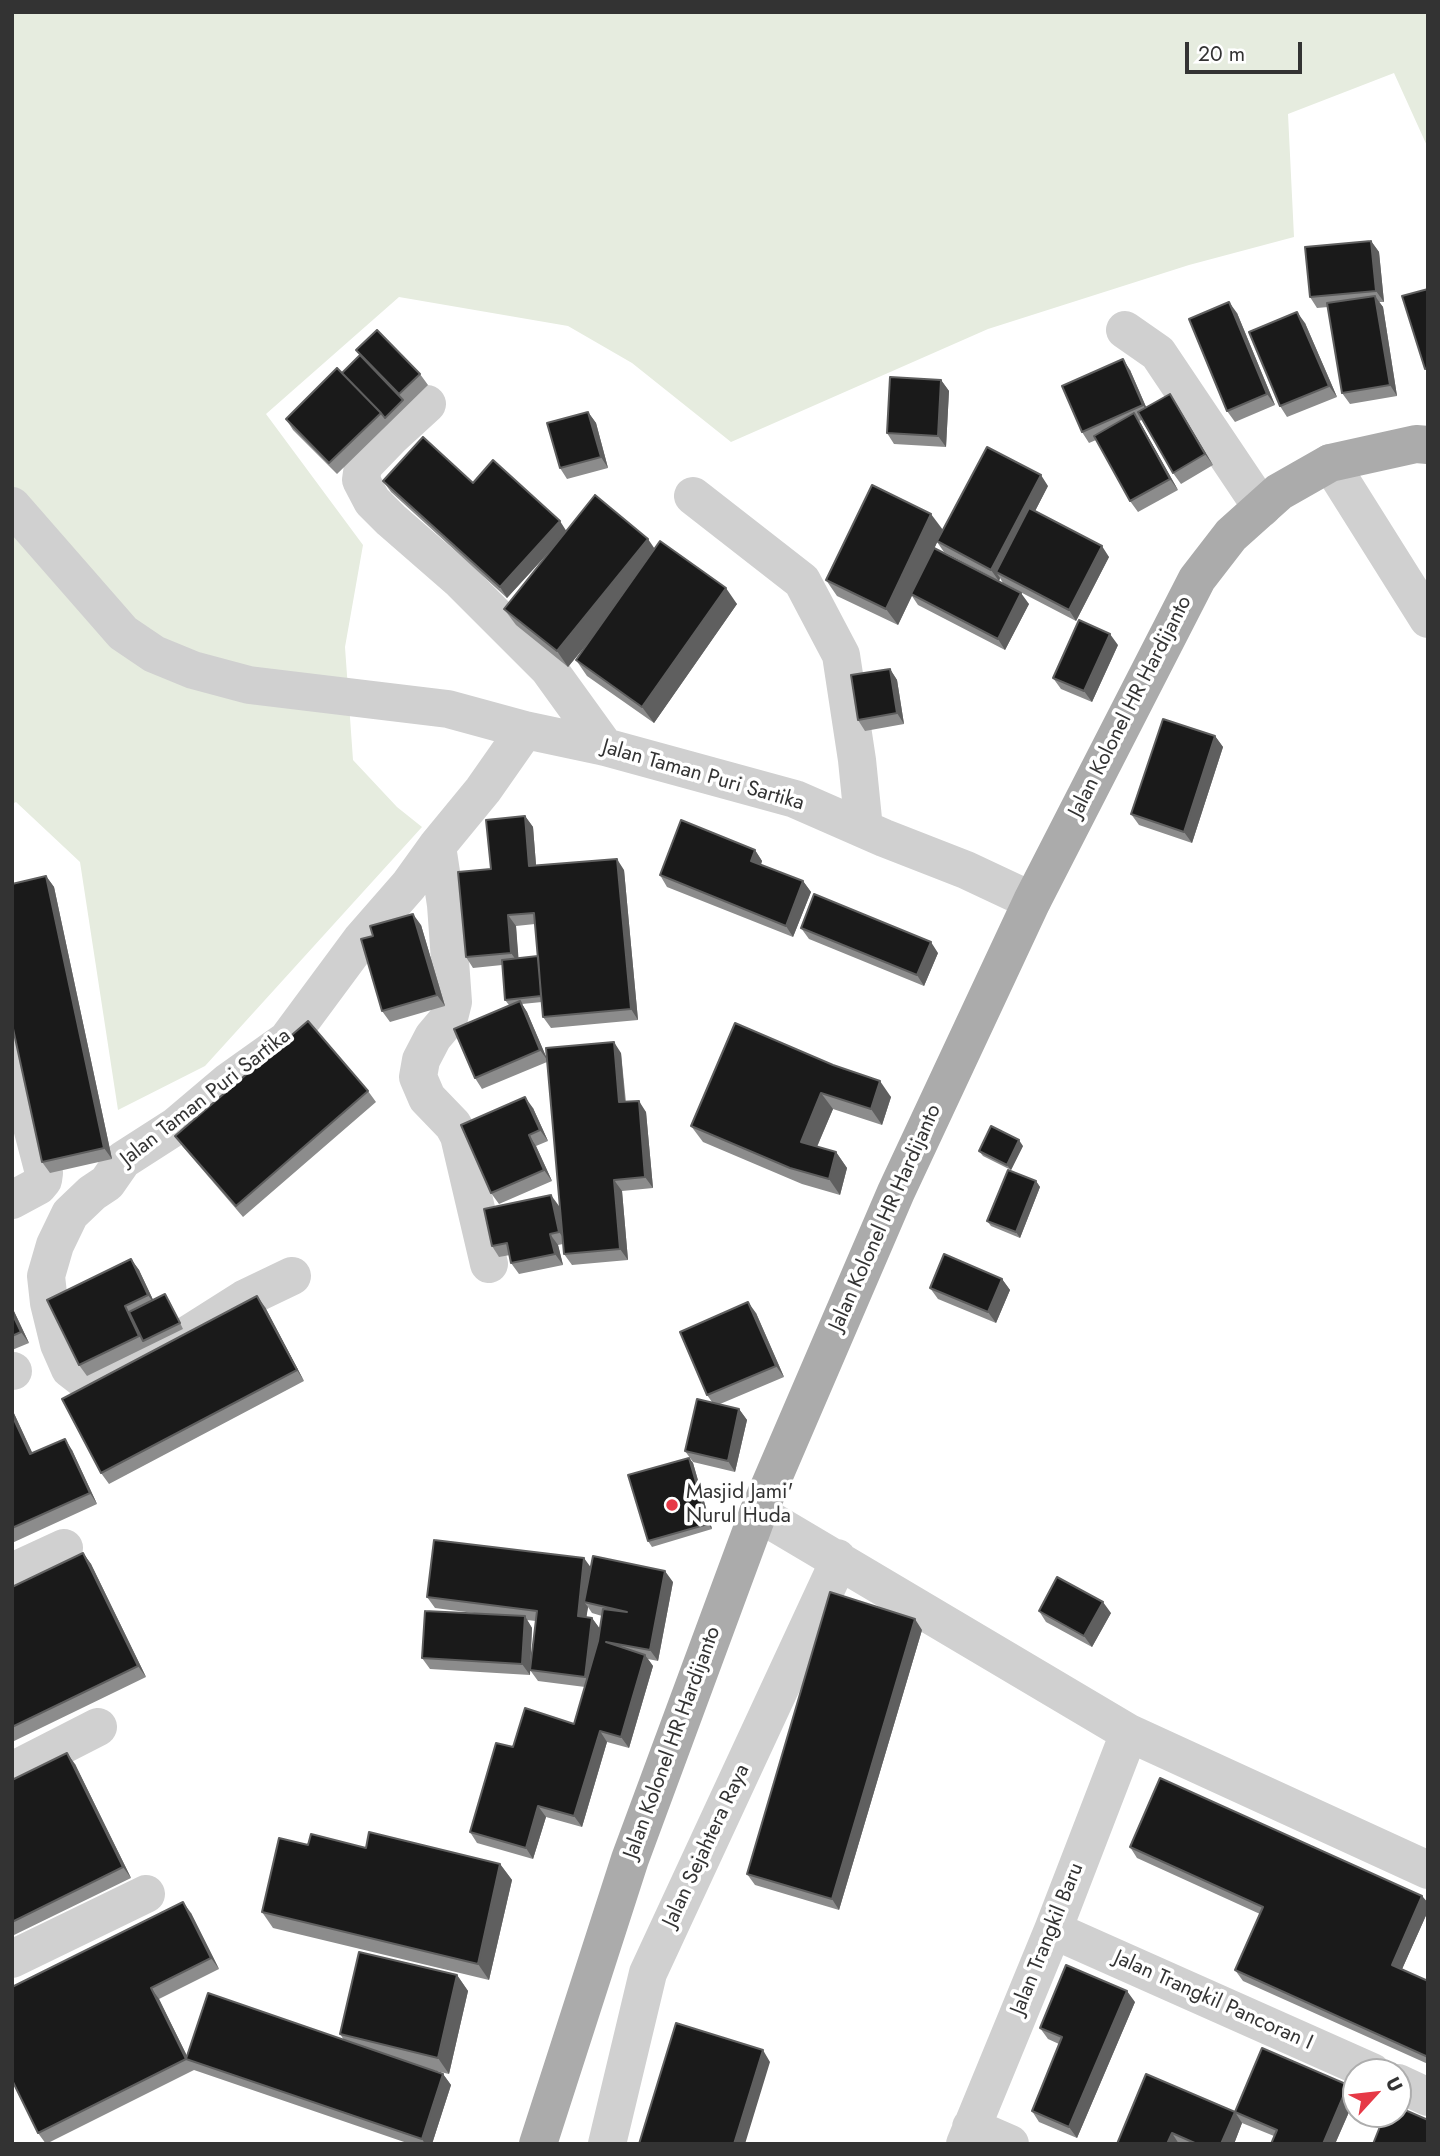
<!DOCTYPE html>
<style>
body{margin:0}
#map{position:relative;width:1440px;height:2156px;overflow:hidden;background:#fff;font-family:Jost,sans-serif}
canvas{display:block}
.frame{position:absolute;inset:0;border:14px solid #333;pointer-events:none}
.north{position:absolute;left:1342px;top:2058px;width:70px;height:70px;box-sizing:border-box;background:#fff;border:2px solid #adadad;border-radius:50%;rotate:63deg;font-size:19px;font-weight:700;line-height:28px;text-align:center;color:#333}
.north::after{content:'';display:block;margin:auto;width:24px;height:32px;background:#e63946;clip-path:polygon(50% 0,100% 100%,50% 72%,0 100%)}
.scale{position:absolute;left:1185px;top:42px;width:117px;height:32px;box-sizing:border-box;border:4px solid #333;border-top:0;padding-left:9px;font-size:21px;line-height:24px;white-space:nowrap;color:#333;-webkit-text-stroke:5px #fff;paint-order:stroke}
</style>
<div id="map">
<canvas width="1440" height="2156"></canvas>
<div class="frame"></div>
<div class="north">U</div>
<div class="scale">20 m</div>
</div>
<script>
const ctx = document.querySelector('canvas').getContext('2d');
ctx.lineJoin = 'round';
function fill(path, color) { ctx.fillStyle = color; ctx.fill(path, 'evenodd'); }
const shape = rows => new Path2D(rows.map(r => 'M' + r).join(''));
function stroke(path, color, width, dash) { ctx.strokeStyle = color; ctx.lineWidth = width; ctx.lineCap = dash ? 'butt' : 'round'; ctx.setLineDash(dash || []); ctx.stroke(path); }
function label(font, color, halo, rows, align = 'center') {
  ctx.font = font + ' Jost,sans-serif'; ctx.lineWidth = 7; ctx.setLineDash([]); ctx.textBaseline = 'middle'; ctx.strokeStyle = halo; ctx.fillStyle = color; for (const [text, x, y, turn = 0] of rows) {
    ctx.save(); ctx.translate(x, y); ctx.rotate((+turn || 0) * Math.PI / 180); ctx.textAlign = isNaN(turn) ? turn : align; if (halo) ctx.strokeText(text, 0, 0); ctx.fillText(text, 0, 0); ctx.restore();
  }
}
fill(shape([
 [12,12,1428,12,1428,148,1394,73,1288,114,1294,237,1189,265,988,329,731,442,632,363,568,326,399,297,266,414,363,545,345,647,353,760,397,807,422,827,205,1066,118,1110,80,862,16,802,12,804]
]), '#e6ecdf');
stroke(shape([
 [1125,330,1158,353,1262,508],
 [427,404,391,437,363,466,361,480,372,501,391,520,461,581,548,668,605,747],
 [1330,463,1428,619],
 [693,496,802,581,841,655,857,760,864,829],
 [12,506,123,633,154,654,193,670,249,685,448,709,525,730,605,747,795,799,884,838,966,870,1032,901],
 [437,846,446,905,453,1002,449,1018,433,1037,421,1060,418,1077,427,1098,453,1125,459,1136,489,1264],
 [12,1058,15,1062,44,1173,43,1180,38,1186,12,1200],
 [292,1276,244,1299,154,1356,110,1375,83,1379,70,1369,59,1344,49,1303,46,1276,55,1245,70,1214,92,1193,107,1183,123,1160,176,1126,228,1082,287,1040,361,940,409,885,437,846,483,790,525,730],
 [12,1371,13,1371],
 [758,1513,1129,1733,1428,1870],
 [12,1572,64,1548],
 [12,1771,98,1727],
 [1053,1930,1372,2072],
 [12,1959,146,1894],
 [1398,2083,1428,2097],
 [971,2127,1010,2144],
 [607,2144,648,1973,832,1576,837,1558],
 [965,2144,1053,1930,1129,1733]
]), '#d0d0d0', 38);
stroke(shape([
 [538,2144,630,1859,758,1513,896,1192,1032,901,1197,579,1231,535,1279,492,1330,463,1416,444,1428,445]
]), '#ababab', 38);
fill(shape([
 [1371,241,1379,252,1384,302,1379,302,1383,307,1397,396,1350,404,1342,393,1328,307,1317,308,1310,297],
 [1237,313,1275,405,1235,422,1227,411],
 [1305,323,1337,397,1287,417,1280,406],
 [356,350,420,374,428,385,337,474,293,430,286,419,342,373,360,355],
 [1130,370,1146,407,1177,405,1213,465,1181,484,1173,473,1142,420,1139,421,1178,490,1138,512,1130,501,1096,440,1089,443,1082,432],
 [941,380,949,391,946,447,894,444,887,433],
 [588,412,596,423,608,468,567,479,560,468],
 [383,481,473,483,567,531,655,549,737,604,654,723,587,676,576,660,588,643,568,667,516,625,504,609,554,547,507,598,391,492],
 [1048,486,1035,511,1109,557,1076,621,1003,583,1000,578,999,581,944,552,937,542,934,549,1029,604,1005,650,918,605,912,596,898,625,837,596,826,580],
 [1118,645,1092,702,1061,689,1053,678],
 [890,669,897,680,904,724,865,731,858,720],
 [1215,736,1223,747,1192,843,1139,825,1131,814],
 [525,816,533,827,536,865,624,870,638,1020,551,1028,543,1017,542,1002,522,1004,527,1012,546,1057,621,1053,626,1102,646,1112,653,1188,622,1191,628,1260,572,1265,564,1254,563,1244,558,1245,563,1265,519,1274,511,1263,510,1255,499,1257,492,1246,559,1206,561,1214,547,1062,482,1089,475,1078,509,1005,505,1000,502,965,473,968,466,957,491,869],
 [535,924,538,956,518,958,516,926],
 [755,850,762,861,761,865,803,881,811,892,793,937,667,887,660,875],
 [46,876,54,887,112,1159,50,1173,42,1162],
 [421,925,445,1006,390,1022,382,1011],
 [801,928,938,953,924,986,809,939],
 [833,1065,891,1097,882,1125,833,1109,817,1147,836,1152,847,1168,840,1195,802,1184,703,1142,691,1126],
 [368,1091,376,1102,243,1217,183,1147,175,1136],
 [533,1108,548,1141,536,1146,552,1181,499,1204,491,1193],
 [1023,1146,1011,1170,983,1156,979,1151],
 [1036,1181,1040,1187,1020,1238,991,1226,987,1221],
 [131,1259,139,1270,153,1300,169,1300,183,1329,87,1376,79,1365],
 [1002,1279,1010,1290,996,1323,938,1299,930,1288],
 [12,1307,29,1343,12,1350],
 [265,1307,304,1381,109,1484,101,1473],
 [756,1313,784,1377,720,1404,739,1409,747,1420,735,1472,693,1462,685,1451,712,1402,707,1395],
 [12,1409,32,1453,72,1450,97,1504,12,1543],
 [689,1458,693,1463,712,1529,652,1547,648,1541],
 [83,1553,91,1564,146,1677,12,1742,12,1587],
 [591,1568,673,1582,658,1661,648,1659,653,1666,629,1748,607,1742,582,1827,546,1817,533,1859,477,1843,470,1832,513,1747,574,1724,585,1687,538,1681,530,1670,530,1675,430,1669,422,1658,482,1614,435,1608,427,1597],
 [588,1607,592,1613,602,1616,600,1629,592,1618,586,1617],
 [527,1620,536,1621,530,1665,532,1628],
 [1039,1611,1111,1613,1092,1647,1046,1622],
 [922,1630,839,1910,755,1885,747,1874],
 [75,1764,131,1878,12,1936,12,1780],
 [308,1845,366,1848,500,1864,512,1880,489,1980,273,1928,262,1912],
 [1130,1847,1422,1896,1428,1903,1428,1911,1402,1969,1428,1981,1428,2064,1243,1981,1235,1970,1260,1914,1137,1858],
 [191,1913,219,1969,159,1999,187,2056,344,2040,340,2034,457,1975,468,1991,449,2074,432,2070,443,2074,451,2085,432,2144,410,2144,194,2070,46,2144,38,2133],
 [1135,2002,1077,2138,1039,2122,1032,2111,1059,2044,1048,2039,1040,2028],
 [1348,2085,1356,2096,1335,2144,1271,2144,1274,2136,1242,2123,1235,2112],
 [1235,2112,1242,2123,1234,2144,1117,2144]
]), '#8c8c8c');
fill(shape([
 [1371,241,1379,252,1384,302,1376,291],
 [1375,296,1383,307,1397,396,1390,385],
 [1229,302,1237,313,1275,405,1267,394],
 [1297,312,1305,323,1337,397,1329,386],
 [1123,359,1130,370,1150,416,1143,405],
 [941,380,949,391,946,447,938,436],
 [1170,394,1177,405,1213,465,1205,454],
 [588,412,596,423,608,468,601,457],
 [1134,413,1141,424,1178,490,1170,479],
 [1041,475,1048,486,1002,575,996,572,1000,578,999,581,991,570],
 [931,514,943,530,898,625,886,609],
 [560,521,567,532,507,598,500,587],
 [648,539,659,555,568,667,557,651],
 [1102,546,1109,557,1076,621,1069,610],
 [726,588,737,604,654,723,642,707],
 [1021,593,1029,604,1005,650,998,639],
 [1110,634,1118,645,1092,702,1084,691],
 [890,669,897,680,904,724,897,713],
 [1215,736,1223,747,1192,843,1184,832],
 [525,816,533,827,537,877,529,866],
 [755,850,762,861,758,872,751,861],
 [617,859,624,870,638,1020,631,1009],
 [46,876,54,887,112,1159,104,1148],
 [803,881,811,892,793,937,786,926],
 [413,914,421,925,445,1006,437,995],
 [508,915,516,926,519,964,511,953],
 [931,942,938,953,924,986,917,975],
 [520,1001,527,1012,548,1061,540,1050],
 [614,1042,621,1053,626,1113,619,1102],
 [880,1081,891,1097,882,1125,871,1109],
 [821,1093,833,1109,812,1158,801,1142],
 [525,1097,533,1108,548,1141,540,1130],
 [639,1101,646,1112,653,1188,645,1177],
 [529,1135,536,1146,552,1181,544,1170],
 [1019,1140,1023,1146,1011,1170,1007,1165],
 [836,1152,847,1168,840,1195,829,1179],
 [614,1180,622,1191,628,1260,620,1249],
 [1036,1181,1040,1187,1020,1238,1016,1232],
 [551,1195,559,1206,567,1243,559,1232],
 [550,1234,558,1245,563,1265,555,1254],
 [131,1259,139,1270,156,1306,148,1295],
 [1002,1279,1010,1290,996,1323,988,1312],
 [257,1296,265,1307,304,1381,297,1370],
 [748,1302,756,1313,784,1377,776,1366],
 [12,1307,29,1343,21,1332,12,1313],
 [12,1409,38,1465,30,1454,12,1415],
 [739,1409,747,1420,735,1472,728,1461],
 [65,1439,72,1450,97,1504,90,1493],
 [689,1458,693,1463,712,1529,708,1524],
 [83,1553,91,1564,146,1677,138,1666],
 [584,1558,592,1569,584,1602,588,1607,585,1627,578,1616],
 [665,1571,673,1582,658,1661,650,1650],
 [1103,1602,1111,1613,1092,1647,1084,1636],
 [525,1616,532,1628,530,1675,522,1664],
 [592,1618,600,1629,593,1688,585,1677],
 [915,1619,922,1630,839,1910,832,1899],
 [645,1655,653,1666,629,1748,621,1737],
 [600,1731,607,1742,582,1827,574,1816],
 [67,1753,75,1764,131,1878,123,1867],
 [538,1806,546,1817,533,1859,526,1848],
 [500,1864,512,1880,489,1980,478,1964],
 [1422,1896,1428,1903,1428,1911,1399,1976,1392,1965],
 [183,1902,191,1913,219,1969,211,1958],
 [457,1975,468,1991,449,2074,438,2058],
 [151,1988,159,1999,189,2060,186,2059],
 [1127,1991,1135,2002,1077,2138,1069,2127],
 [763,2050,770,2062,745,2144,734,2144],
 [443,2074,451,2085,432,2144,425,2144,422,2139],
 [1348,2085,1356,2096,1335,2144,1323,2144],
 [1235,2112,1242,2123,1234,2144,1221,2144],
 [1172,2133,1179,2144,1167,2144]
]), '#5f5f5f');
const building = shape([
 [1371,241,1376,291,1310,297,1305,247,1371,241],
 [1428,289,1428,368,1425,369,1402,296,1428,289],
 [1375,296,1390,385,1342,393,1327,303,1375,296],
 [1229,302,1267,394,1227,411,1189,319,1229,302],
 [1297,312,1329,386,1280,406,1249,332,1297,312],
 [377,330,420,374,399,394,356,350,377,330],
 [360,355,403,400,385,418,381,413,342,373,360,355],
 [1123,359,1143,405,1082,432,1062,386,1123,359],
 [337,368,381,413,329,463,286,419,337,368],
 [890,377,941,380,938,436,887,433,890,377],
 [1170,394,1205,454,1173,473,1138,412,1170,394],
 [588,412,601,457,560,468,547,423,588,412],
 [1134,413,1170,479,1130,501,1094,436,1134,413],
 [423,437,473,483,493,460,560,521,500,587,383,481,423,437],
 [987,447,1041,475,991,570,937,541,987,447],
 [872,485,931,514,886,609,826,580,872,485],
 [595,495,648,539,557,651,504,609,595,495],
 [1029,508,1102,546,1069,610,996,572,1029,508],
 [660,541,726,588,642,707,576,660,660,541],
 [934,548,1021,593,998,639,911,594,934,548],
 [1079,620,1110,634,1084,691,1053,678,1079,620],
 [890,669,897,713,858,720,851,675,890,669],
 [1163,719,1215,736,1184,832,1131,814,1163,719],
 [525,816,529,866,617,859,631,1009,543,1017,534,913,508,915,511,953,466,957,458,872,491,869,486,820,525,816],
 [681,820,755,850,751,861,803,881,786,926,660,875,681,820],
 [46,876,104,1148,42,1162,12,1024,12,884,46,876],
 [814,894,931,942,917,975,801,928,814,894],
 [413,914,437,995,382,1011,361,939,373,936,370,926,413,914],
 [538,956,541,996,505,1000,502,960,538,956],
 [520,1001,540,1050,475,1078,454,1029,520,1001],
 [308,1021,368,1091,236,1206,175,1136,308,1021],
 [735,1023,833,1065,880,1081,871,1109,821,1093,801,1142,836,1152,829,1179,790,1168,691,1126,735,1023],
 [614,1042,619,1102,639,1101,645,1177,614,1180,620,1249,564,1254,546,1048,614,1042],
 [525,1097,540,1130,529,1135,544,1170,491,1193,461,1125,525,1097],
 [991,1126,1019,1140,1007,1165,979,1151,991,1126],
 [1008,1170,1036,1181,1016,1232,987,1221,1008,1170],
 [551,1195,559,1232,550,1234,555,1254,511,1263,507,1243,492,1246,484,1209,551,1195],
 [944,1254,1002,1279,988,1312,930,1288,944,1254],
 [131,1259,148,1295,125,1306,139,1336,79,1365,47,1300,131,1259],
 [165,1294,180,1323,143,1341,129,1312,165,1294],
 [257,1296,297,1370,101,1473,62,1399,257,1296],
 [748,1302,776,1366,707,1395,680,1332,748,1302],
 [12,1313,21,1332,12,1336,12,1313],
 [697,1399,739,1409,728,1461,685,1451,697,1399],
 [12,1415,30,1454,65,1439,90,1493,12,1528,12,1415],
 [689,1458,708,1524,648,1541,628,1475,689,1458],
 [434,1540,584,1558,578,1616,592,1618,585,1677,530,1670,537,1611,427,1597,434,1540],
 [83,1553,138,1666,12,1727,12,1587,83,1553],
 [593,1556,665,1571,650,1650,606,1642,645,1655,621,1737,600,1731,574,1816,538,1806,526,1848,470,1832,496,1743,513,1747,525,1708,574,1724,598,1641,603,1609,627,1612,584,1602,593,1556],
 [1057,1577,1103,1602,1084,1636,1039,1611,1057,1577],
 [830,1592,915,1619,832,1899,747,1874,830,1592],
 [425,1611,525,1616,522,1664,422,1658,425,1611],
 [67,1753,123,1867,12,1922,12,1780,67,1753],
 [1160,1778,1422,1896,1392,1965,1428,1981,1428,2057,1235,1970,1263,1907,1130,1847,1160,1778],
 [369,1832,500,1864,478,1964,262,1912,279,1838,308,1845,311,1834,366,1848,369,1832],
 [183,1902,211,1958,151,1988,186,2059,38,2133,12,2080,12,1987,183,1902],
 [359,1952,457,1975,438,2058,340,2034,359,1952],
 [1066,1965,1127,1991,1069,2127,1032,2111,1062,2037,1040,2028,1066,1965],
 [208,1993,443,2074,422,2139,186,2059,208,1993],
 [676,2023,763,2050,734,2144,639,2144,676,2023],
 [1262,2048,1348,2085,1323,2144,1271,2144,1277,2130,1235,2112,1262,2048],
 [1146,2074,1235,2112,1221,2144,1197,2144,1172,2133,1167,2144,1117,2144,1146,2074],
 [1398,2107,1428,2120,1428,2144,1373,2144,1385,2114,1398,2114,1398,2107]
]);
fill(building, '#1a1a1a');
stroke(building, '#5f5f5f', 2);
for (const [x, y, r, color] of [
 [672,1505,7,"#e63946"]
]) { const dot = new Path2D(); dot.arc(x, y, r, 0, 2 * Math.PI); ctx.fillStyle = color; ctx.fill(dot); stroke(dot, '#fff', 2.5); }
label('21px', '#333', '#fff', [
 ["Jalan Kolonel HR Hardijanto",1131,707,-63],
 ["Jalan Taman Puri Sartika",703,776,16],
 ["Jalan Taman Puri Sartika",206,1098,-38],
 ["Jalan Kolonel HR Hardijanto",886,1218,-66],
 ["Jalan Kolonel HR Hardijanto",673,1743,-70],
 ["Jalan Sejahtera Raya",707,1846,-65],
 ["Jalan Trangkil Baru",1048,1939,-68],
 ["Jalan Trangkil Pancoran I",1213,2001,24]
]);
label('21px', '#333', '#fff', [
 ["Masjid Jami'",686,1493],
 ["Nurul Huda",686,1517]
], 'left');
</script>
